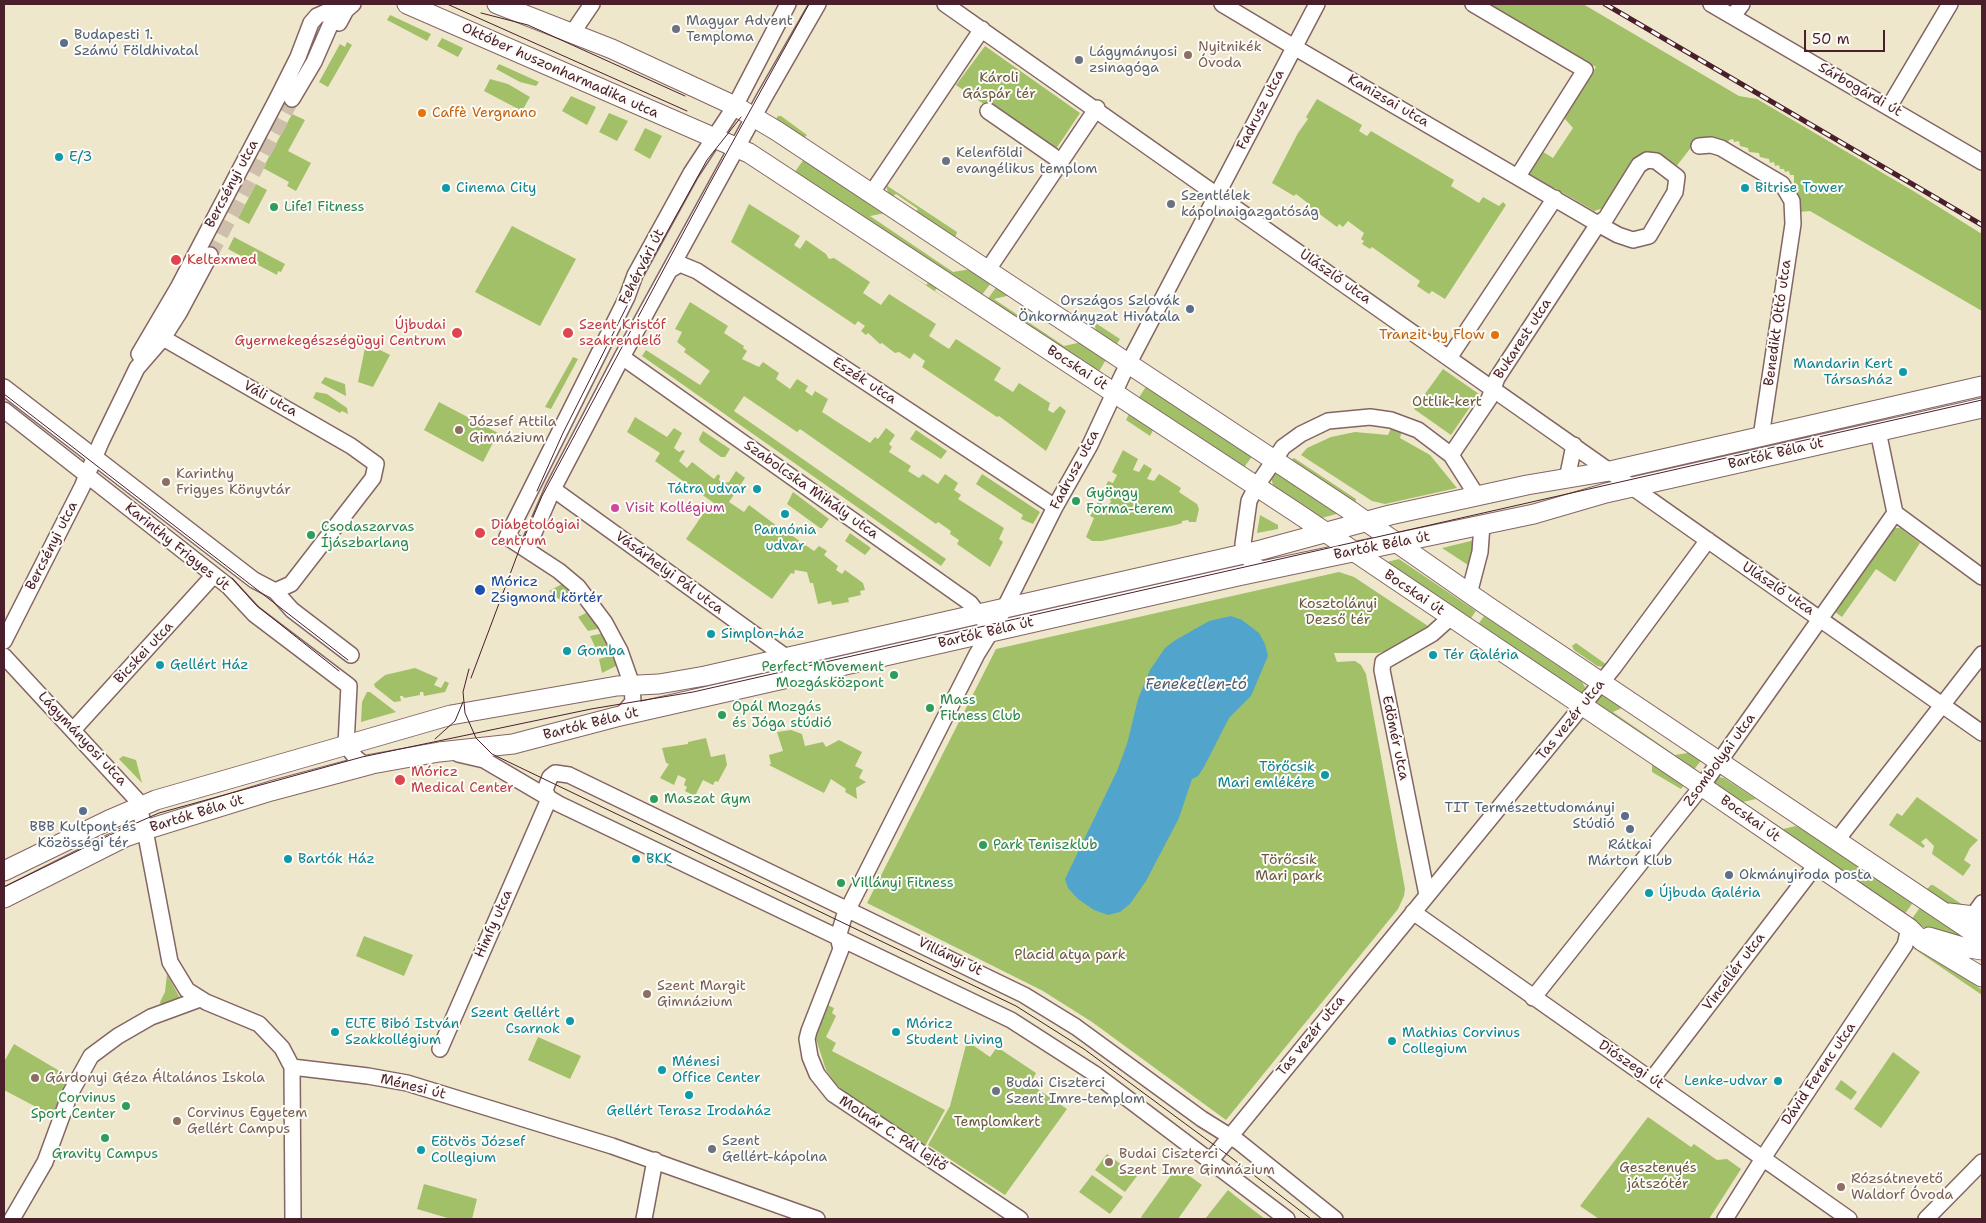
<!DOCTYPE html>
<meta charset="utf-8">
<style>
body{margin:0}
#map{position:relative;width:1986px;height:1223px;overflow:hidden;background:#efe7cc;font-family:"Shantell Sans",sans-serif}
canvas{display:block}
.frame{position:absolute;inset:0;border:5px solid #4a1f2b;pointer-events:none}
.scale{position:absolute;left:1804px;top:30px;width:81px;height:22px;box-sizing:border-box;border:2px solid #4a1f2b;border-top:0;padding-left:6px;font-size:15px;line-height:18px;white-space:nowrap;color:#4a1f2b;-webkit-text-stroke:4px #fdfcf7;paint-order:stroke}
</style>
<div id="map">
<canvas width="1986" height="1223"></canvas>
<div class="frame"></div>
<div class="scale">50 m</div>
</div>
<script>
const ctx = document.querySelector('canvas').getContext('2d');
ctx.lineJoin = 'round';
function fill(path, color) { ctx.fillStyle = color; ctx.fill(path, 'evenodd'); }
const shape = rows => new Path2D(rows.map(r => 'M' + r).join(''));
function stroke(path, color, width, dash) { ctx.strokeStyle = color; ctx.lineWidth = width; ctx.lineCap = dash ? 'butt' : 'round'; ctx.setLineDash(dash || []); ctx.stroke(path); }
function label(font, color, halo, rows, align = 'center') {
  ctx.font = font + ' "Shantell Sans",sans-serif'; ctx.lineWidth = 4; ctx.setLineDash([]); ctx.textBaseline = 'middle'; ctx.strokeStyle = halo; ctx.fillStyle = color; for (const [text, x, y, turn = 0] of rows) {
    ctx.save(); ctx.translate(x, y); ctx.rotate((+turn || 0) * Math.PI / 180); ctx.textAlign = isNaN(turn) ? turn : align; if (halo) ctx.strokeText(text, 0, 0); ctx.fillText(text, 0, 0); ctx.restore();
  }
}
fill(shape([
 [1488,4,1583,4,1739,96,1757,99,1915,192,1982,234,1982,311,1810,211,1799,212,1794,191,1794,175,1790,175,1789,171,1785,172,1784,169,1780,169,1779,165,1775,166,1774,162,1770,163,1769,159,1760,157,1759,153,1749,152,1748,148,1740,146,1739,141,1734,142,1733,139,1729,140,1727,146,1693,145,1675,168,1654,156,1604,208,1594,211,1555,188,1546,189,1527,174,1540,150,1553,158,1573,128,1565,119,1567,110,1596,67],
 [390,15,431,34,427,41,387,20],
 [442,38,463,48,458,57,437,46],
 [347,42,352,45,328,87,319,82,340,44,345,47],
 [985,46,1080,113,1054,152,956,85],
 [499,64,539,82,536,86,520,82,496,69],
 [490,79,508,84,530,97,522,111,484,91],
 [571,96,596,107,587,125,562,111],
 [1317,99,1362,125,1359,131,1367,136,1371,131,1454,180,1451,186,1479,203,1483,197,1499,206,1503,202,1506,205,1445,299,1432,291,1429,294,1417,286,1420,281,1372,247,1370,249,1362,244,1364,241,1361,239,1364,233,1348,221,1343,227,1339,224,1337,227,1310,207,1309,204,1296,194,1294,196,1272,183,1298,133,1308,119,1306,117],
 [609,113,628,121,617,141,599,132],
 [292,114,305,120,288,151,311,163,296,191,287,186,289,182,263,168],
 [778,116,781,116,807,135,804,138,776,119],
 [645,128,662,136,650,159,634,150],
 [804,159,886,213,870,216,953,272,971,269,991,283,981,296,794,173],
 [256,184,267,190,249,224,238,218],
 [886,185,957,232,955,238,916,212,918,209,896,194,893,196,888,193],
 [749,204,800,236,794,245,800,249,806,240,826,254,829,259,834,258,870,282,863,293,881,305,889,294,936,324,929,336,949,349,956,339,1001,368,994,380,1013,392,1019,383,1050,403,1048,410,1053,413,1060,406,1066,411,1046,451,999,416,997,417,922,367,925,361,914,353,910,359,899,352,895,353,882,343,880,344,868,333,866,335,861,331,865,326,858,321,855,325,731,242],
 [512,226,576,259,540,326,475,292],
 [234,237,285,264,281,272,278,271,277,275,228,249],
 [904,271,926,285,929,282,937,287,935,291,957,306],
 [997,286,1011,295,994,299,1064,346,1082,342,1107,358,1098,373,987,300],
 [690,302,728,326,724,333,744,346,743,348,747,351,742,359,759,367,763,362,779,373,776,379,790,389,797,379,808,386,805,391,812,396,815,391,828,399,822,412,870,443,875,437,878,439,886,428,895,435,889,444,892,447,889,452,911,466,908,471,919,478,923,474,938,484,945,474,958,483,954,490,961,495,958,499,1004,528,999,539,1003,542,990,567,957,544,959,540,950,534,951,531,938,522,936,524,800,429,797,432,744,396,734,411,946,559,941,566,642,356,646,350,700,385,710,371,684,352,686,349,677,342,682,332,675,329],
 [1094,322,1120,339,1117,344,1096,331],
 [366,343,390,355,373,387,358,382],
 [573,357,578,359,551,409,545,407],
 [1443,369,1479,394,1451,435,1414,409],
 [325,377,345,384,346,396,321,383],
 [1147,385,1253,455,1243,469,1138,399],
 [316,392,327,394,347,408,348,414,342,411,340,413,313,398],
 [439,402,498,433,483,462,424,430],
 [1129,414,1153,430,1150,436,1126,420],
 [635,417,667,437,674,428,682,433,674,448,679,452,683,450,685,451,679,461,687,468,692,462,714,479,718,474,720,476,719,480,723,483,729,482,736,471,745,478,729,502,744,512,749,505,777,526,774,531,779,535,784,530,814,551,819,546,827,551,824,555,838,566,836,570,842,574,845,570,863,583,865,590,860,591,861,595,848,598,849,602,832,605,831,601,818,604,813,583,810,583,807,572,795,570,794,574,791,573,772,599,686,539,707,508,713,513,718,506,655,461,660,453,627,432],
 [1392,426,1402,430,1400,438,1430,455,1457,488,1385,504,1372,501,1301,455,1307,448,1331,437,1355,432,1388,435],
 [916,430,947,451,941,459,910,439],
 [703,431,730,449,725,457,721,457,700,442,699,439],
 [1123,450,1138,459,1133,470,1139,472,1144,464,1152,469,1147,479,1154,481,1159,474,1181,488,1179,492,1197,504,1199,509,1196,522,1189,522,1188,520,1182,521,1182,523,1176,525,1102,541,1092,541,1086,537,1094,518,1090,516,1098,502,1107,506,1111,502,1110,499,1102,494,1108,481,1113,483,1117,475,1112,472],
 [1294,458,1356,499,1355,503,1291,460],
 [1274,470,1340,513,1318,519,1274,488,1271,478],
 [982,474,1040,512,1033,524,1021,519,1023,515,976,484],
 [793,492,829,519,822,528,820,528,787,504],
 [1260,515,1278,525,1278,529,1257,533],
 [1889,528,1900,528,1920,543,1895,582,1876,569,1842,617,1832,610],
 [850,533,871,548,865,555,845,541],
 [1475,540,1471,567,1442,548],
 [1399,559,1476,611,1469,621,1383,563],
 [1339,572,1354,577,1431,628,1394,649,1378,653,1334,653,1337,662,1355,661,1361,665,1366,674,1405,889,1404,896,1398,909,1226,1120,1092,1022,1043,991,867,903,996,649],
 [564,583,583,601,565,604,549,591],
 [590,611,601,628,588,631,578,617],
 [1484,616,1582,682,1585,687,1584,692,1580,694,1477,626],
 [604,633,612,650,598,653,590,636],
 [1576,643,1607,665,1604,667,1597,666,1574,650,1572,646],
 [614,655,618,665,602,673,599,659],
 [415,668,438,678,434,685,441,688,445,681,449,683,445,692,424,696,423,692,420,692,420,695,404,698,403,696,400,696,401,701,394,702,375,687,374,684,385,675],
 [367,692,370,692,396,712,361,722,362,702],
 [1602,694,1624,707,1613,712,1675,755,1694,752,1703,758,1693,771,1597,707,1597,699],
 [791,730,802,734,805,746,823,742,826,747,839,740,862,752,855,766,863,770,859,778,866,782,856,788,857,799,845,792,846,789,831,779,824,793,769,765,771,764,769,755,783,751,777,732],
 [706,738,711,757,725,754,727,765,718,782,715,781,713,785,703,780,695,796,685,791,687,787,684,785,686,779,678,775,674,785,660,778,669,764,666,763,662,748,688,744,688,742],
 [123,756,136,760,142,783,119,759],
 [1652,764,1684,785,1681,789,1652,772],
 [1718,777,1724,778,1756,799,1743,802,1783,829,1796,826,1819,839,1914,901,1904,915,1714,785,1714,780],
 [1917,797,1978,840,1970,848,1964,860,1971,865,1963,876,1932,854,1934,846,1926,838,1921,842,1925,846,1923,848,1889,825,1897,813,1902,816],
 [1931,885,1933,885,1966,907,1947,903,1927,889],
 [1921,906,1974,942,1929,930,1911,920],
 [364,936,413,955,404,976,356,956],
 [1910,942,1977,981,1975,985,1982,990,1982,995,1910,946],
 [167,974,181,1000,162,1007,160,1002,165,992],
 [825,1004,834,1008,832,1013,836,1016,826,1037,836,1043,832,1051,945,1110,925,1146,847,1094,836,1084,826,1070,816,1039],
 [538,1037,581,1056,570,1079,528,1060],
 [967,1041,990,1057,997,1047,1036,1073,1030,1084,1067,1109,1005,1195,928,1145,950,1106],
 [14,1044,68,1076,55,1117,4,1090,4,1062],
 [1893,1052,1920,1072,1881,1128,1854,1109],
 [1841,1080,1857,1092,1851,1100,1835,1089],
 [1648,1117,1691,1147,1694,1144,1717,1160,1727,1159,1741,1169,1709,1219,1599,1219,1580,1206],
 [1107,1154,1137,1176,1125,1192,1095,1170],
 [1177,1167,1202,1185,1178,1219,1144,1219,1141,1217],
 [1092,1175,1123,1197,1110,1214,1079,1192],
 [424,1184,477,1199,472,1219,451,1219,417,1209],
 [1228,1190,1244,1203,1265,1219,1205,1219]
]), '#a2c068');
fill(shape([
 [1231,616,1242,620,1259,633,1265,644,1268,656,1251,696,1229,718,1204,767,1198,776,1192,779,1179,818,1146,881,1130,904,1120,912,1108,915,1094,910,1078,899,1068,888,1065,879,1117,771,1127,744,1138,699,1150,670,1165,648,1174,641,1209,621]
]), '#51a5cd');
stroke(shape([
 [210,255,292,99]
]), '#cebfac', 15, [15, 8]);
const minor = shape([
 [945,4,1982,733],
 [1222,4,1294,47,1598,224,1618,235,1633,240,1649,236,1675,192,1677,177,1656,161,1647,160,1639,165,1606,218,1598,224,1497,378,1489,399,1451,455],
 [1473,4,1585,70,1518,176],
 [1711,4,1982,162],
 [1733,16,1742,4],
 [339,23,346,10,353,4],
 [573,32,592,4],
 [292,99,314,62,339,5],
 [1889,107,1950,4],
 [988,111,1053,156],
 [1699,146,1711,145,1721,148,1782,184,1792,201,1793,224,1761,437],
 [871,194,982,29],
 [670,270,680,264,697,271,1055,507],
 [987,271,1097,108],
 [163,338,351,446,376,464,373,478,291,584,275,591],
 [139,354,179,286,277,99,298,57,311,23,317,16,326,12,335,13],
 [622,357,970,603,984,621],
 [1449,358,1555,198],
 [4,387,254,580,275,591,292,610,351,655],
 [4,410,228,586,254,614,349,686,346,745,356,758,366,766],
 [1878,431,1895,513,1982,577],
 [1567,479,1574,445],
 [553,489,786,657],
 [527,549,553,489,622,357,764,98,818,4],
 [1265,570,1254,565,1245,554,1243,544,1249,501,1256,487,1283,447,1301,434,1328,421,1370,417,1391,420,1418,430,1451,455,1477,496],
 [1469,594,1480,552,1482,525],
 [4,641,82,487,101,442,137,368,163,338,179,313,210,255],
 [4,656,137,800,145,830,170,962,187,990,206,1002,259,1024,282,1048,292,1067,293,1219],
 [620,717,633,702,632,685,620,651,605,623,578,587,559,571,507,537,627,297,635,275,691,173,735,106,788,4],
 [73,730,214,575],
 [458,754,484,760,559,804,1011,1020,1095,1074,1287,1219],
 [549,799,545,790,550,777,555,773,569,775,1024,995,1076,1027,1202,1119,1239,1142,1335,1219],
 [1837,840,1982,654],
 [1427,895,1382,670,1383,662,1432,634,1451,617],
 [1413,912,1849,1219],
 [1972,917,1982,903],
 [1533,998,1702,786,1895,513],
 [440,1049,549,799],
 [292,1067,368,1076,407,1083,612,1146,817,1219],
 [1652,1079,1816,865],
 [1211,1160,1614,667,1708,540],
 [12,1219,45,1162,70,1094,91,1056,118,1036,151,1017,200,999],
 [644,1219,655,1160],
 [1020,1219,833,1094,817,1074,810,1057,807,1039,809,1031,841,949,838,937,844,917,977,654,1000,617,1055,507,1090,445,1122,376,1317,4],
 [1725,1219,1769,1149,1905,945,1909,928],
 [1926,1219,1982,1162]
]);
const major = shape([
 [407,4,749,153,1297,513,1684,774,1909,928,1922,941,1982,977],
 [497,4,612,49,735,106,777,131,1354,513,1486,605,1982,938],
 [4,871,109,820,156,800,451,715,617,686,659,684,705,676,1261,550,1390,515,1527,485,1610,471,1982,386],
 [4,898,125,837,145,830,271,791,372,764,439,752,513,744,616,717,1238,576,1534,514,1606,493,1982,408],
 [1949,913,1982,917],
 [1929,937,1963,947,1982,950]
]);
stroke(minor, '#846563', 18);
stroke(major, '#846563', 21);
stroke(minor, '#fff', 15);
stroke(major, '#fff', 19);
stroke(shape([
 [447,4,687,111],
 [481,13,528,25,685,96],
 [4,394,348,660],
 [537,491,563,433,636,288,707,160,741,117],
 [232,578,256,605,339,671],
 [469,669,463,692,465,713,476,738,492,754,1016,1006,1084,1049,1229,1156,1311,1219],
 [471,678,521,545,542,496,710,183,809,4],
 [435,739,455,721,463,702],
 [4,887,116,832,159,813,362,757,591,709,693,692,1982,400]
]), '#4a1f2b', 1);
const rail = shape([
 [1605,4,1982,225]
]);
stroke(rail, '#4a1f2b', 5);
stroke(rail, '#fdfcf7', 3, [9]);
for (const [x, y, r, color] of [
 [676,29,5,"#6b7280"],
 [64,43,5,"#5c6f8a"],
 [1188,55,5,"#8d6e63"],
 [1079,60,5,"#6b7280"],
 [422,113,5,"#e8710a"],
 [59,157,5,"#0f9aa8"],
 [946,161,5,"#6b7280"],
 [446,188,5,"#0f9aa8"],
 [1745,188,5,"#0f9aa8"],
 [1171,204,5,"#6b7280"],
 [274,207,5,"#2e9e5b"],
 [176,260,6,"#e0444e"],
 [1190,309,5,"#5c6f8a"],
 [457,333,6,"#e0444e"],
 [568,333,6,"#e0444e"],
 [1495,335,5,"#e8710a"],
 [1903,372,5,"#0f9aa8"],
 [459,430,5,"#8d6e63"],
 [166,482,5,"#8d6e63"],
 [757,489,5,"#0f9aa8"],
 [1076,501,5,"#2e9e5b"],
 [615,508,5,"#d1479c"],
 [785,514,5,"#0f9aa8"],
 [480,533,6,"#e0444e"],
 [311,535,5,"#2e9e5b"],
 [480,590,6,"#1a4fb4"],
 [711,634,5,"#0f9aa8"],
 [567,651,5,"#0f9aa8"],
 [1433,655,5,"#0f9aa8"],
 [160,665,5,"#0f9aa8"],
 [894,675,5,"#2e9e5b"],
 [930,708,5,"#2e9e5b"],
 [722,715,5,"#2e9e5b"],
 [1325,775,5,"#0f9aa8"],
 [400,780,6,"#e0444e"],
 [654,799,5,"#2e9e5b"],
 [83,811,5,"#5c6f8a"],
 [1625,816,5,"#5c6f8a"],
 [1630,829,5,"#5c6f8a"],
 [983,845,5,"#2e9e5b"],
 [288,859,5,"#0f9aa8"],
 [636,859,5,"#0f9aa8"],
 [1729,875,5,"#5c6f8a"],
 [841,883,5,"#2e9e5b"],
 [1649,893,5,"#0f9aa8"],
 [647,994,5,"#8d6e63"],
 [570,1021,5,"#0f9aa8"],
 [335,1032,5,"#0f9aa8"],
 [896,1032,5,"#0f9aa8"],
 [1392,1041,5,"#0f9aa8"],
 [662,1070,5,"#0f9aa8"],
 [35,1078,5,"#8d6e63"],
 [1778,1081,5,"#0f9aa8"],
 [996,1091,5,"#6b7280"],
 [689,1095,5,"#0f9aa8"],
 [126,1106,5,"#2e9e5b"],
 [177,1121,5,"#8d6e63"],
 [105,1138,5,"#2e9e5b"],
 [712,1149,5,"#6b7280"],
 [421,1150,5,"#0f9aa8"],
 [1109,1162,5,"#8d6e63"],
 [1841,1187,5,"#8d6e63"]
]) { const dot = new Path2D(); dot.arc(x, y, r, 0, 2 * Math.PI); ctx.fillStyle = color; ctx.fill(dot); stroke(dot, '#fdfcf7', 2); }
label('14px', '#5b616d', '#fdfcf7', [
 ["Magyar Advent",686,21],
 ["Temploma",686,37],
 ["Lágymányosi",1089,52],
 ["zsinagóga",1089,68],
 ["Kelenföldi",956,153],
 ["evangélikus templom",956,169],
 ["Szentlélek",1181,196],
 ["kápolnaigazgatóság",1181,212],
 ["Budai Ciszterci",1006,1083],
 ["Szent Imre-templom",1006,1099],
 ["Szent",722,1141],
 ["Gellért-kápolna",722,1157]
], 'left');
label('14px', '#4e5e75', '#fdfcf7', [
 ["Budapesti 1.",74,35],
 ["Számú Földhivatal",74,51],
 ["Országos Szlovák",1180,301,"right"],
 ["Önkormányzat Hivatala",1180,317,"right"],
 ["TIT Természettudományi",1615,808,"right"],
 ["Stúdió",1615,824,"right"],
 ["BBB Kultpont és",83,827,"center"],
 ["Közösségi tér",83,843,"center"],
 ["Rátkai",1630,845,"center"],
 ["Márton Klub",1630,861,"center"],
 ["Okmányiroda posta",1739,875]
], 'left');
label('14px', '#785e54', '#fdfcf7', [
 ["Nyitnikék",1198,47],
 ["Óvoda",1198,63],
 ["József Attila",469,422],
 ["Gimnázium",469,438],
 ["Karinthy",176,474],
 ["Frigyes Könyvtár",176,490],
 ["Szent Margit",657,986],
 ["Gimnázium",657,1002],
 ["Gárdonyi Géza Általános Iskola",45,1078],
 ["Corvinus Egyetem",187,1113],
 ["Gellért Campus",187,1129],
 ["Budai Ciszterci",1119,1154],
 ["Szent Imre Gimnázium",1119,1170],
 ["Rózsátnevető",1851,1179],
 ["Waldorf Óvoda",1851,1195]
], 'left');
label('14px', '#4a1f2b', '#fdfcf7', [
 ["Október huszonharmadika utca",560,71,24],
 ["Sárbogárdi út",1860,90,30],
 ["Kanizsai utca",1388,101,30],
 ["Fadrusz utca",1261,110,-63],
 ["Bercsényi utca",232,184,-62],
 ["Fehérvári út",642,267,-63],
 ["Ulászló utca",1335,277,35],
 ["Benedikt Ottó utca",1778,323,-82],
 ["Bukarest utca",1523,339,-57],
 ["Bocskai út",1077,368,33],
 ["Eszék utca",864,381,33],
 ["Váli utca",270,399,29],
 ["Bartók Béla út",1776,454,-13],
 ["Fadrusz utca",1075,470,-62],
 ["Szabolcska Mihály utca",811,490,35],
 ["Bercsényi utca",52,546,-63],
 ["Bartók Béla út",1382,546,-11],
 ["Karinthy Frigyes út",177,547,39],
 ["Vásárhelyi Pál utca",669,573,36],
 ["Ulászló utca",1778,589,34],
 ["Bocskai út",1414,593,34],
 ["Bartók Béla út",986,633,-13],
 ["Bicskei utca",144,653,-47],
 ["Tas vezér utca",1571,720,-51],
 ["Bartók Béla út",591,724,-14],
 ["Edömér utca",1395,738,78],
 ["Lágymányosi utca",82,739,47],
 ["Zsombolyai utca",1720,760,-54],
 ["Bartók Béla út",197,814,-17],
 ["Bocskai út",1750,819,35],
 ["Himfy utca",494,924,-66],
 ["Villányi út",950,957,26],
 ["Vincellér utca",1734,972,-53],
 ["Tas vezér utca",1311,1036,-51],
 ["Diószegi út",1631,1065,34],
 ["Dávid Ferenc utca",1819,1074,-56],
 ["Ménesi út",413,1087,14],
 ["Molnár C. Pál lejtő",893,1134,33]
]);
label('14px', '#695740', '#fdfcf7', [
 ["Károli",999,78],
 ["Gáspár tér",999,94],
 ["Ottlik-kert",1447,402],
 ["Kosztolányi",1338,604],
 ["Dezső tér",1338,620],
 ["Törőcsik",1289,860],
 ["Mari park",1289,876],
 ["Placid atya park",1070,955],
 ["Templomkert",997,1122],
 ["Gesztenyés",1658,1168],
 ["játszótér",1658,1184]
]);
label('14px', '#c56008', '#fdfcf7', [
 ["Caffè Vergnano",432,113],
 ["Tranzit by Flow",1485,335,"right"]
], 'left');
label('14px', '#0d838f', '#fdfcf7', [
 ["E/3",69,157],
 ["Cinema City",456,188],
 ["Bitrise Tower",1755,188],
 ["Mandarin Kert",1893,364,"right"],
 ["Társasház",1893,380,"right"],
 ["Tátra udvar",747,489,"right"],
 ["Pannónia",785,530,"center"],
 ["udvar",785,546,"center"],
 ["Simplon-ház",721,634],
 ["Gomba",577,651],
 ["Tér Galéria",1443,655],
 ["Gellért Ház",170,665],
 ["Törőcsik",1315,767,"right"],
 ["Mari emlékére",1315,783,"right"],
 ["Bartók Ház",298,859],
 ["BKK",646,859],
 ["Újbuda Galéria",1659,893],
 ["Szent Gellért",560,1013,"right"],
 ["Csarnok",560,1029,"right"],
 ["ELTE Bibó István",345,1024],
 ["Szakkollégium",345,1040],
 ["Móricz",906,1024],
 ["Student Living",906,1040],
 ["Mathias Corvinus",1402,1033],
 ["Collegium",1402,1049],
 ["Ménesi",672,1062],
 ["Office Center",672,1078],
 ["Lenke-udvar",1768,1081,"right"],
 ["Gellért Terasz Irodaház",689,1111,"center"],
 ["Eötvös József",431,1142],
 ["Collegium",431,1158]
], 'left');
label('14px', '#27864d', '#fdfcf7', [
 ["Life1 Fitness",284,207],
 ["Gyöngy",1086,493],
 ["Forma-terem",1086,509],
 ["Csodaszarvas",321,527],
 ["Íjászbarlang",321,543],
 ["Perfect Movement",884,667,"right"],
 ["Mozgásközpont",884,683,"right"],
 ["Mass",940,700],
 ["Fitness Club",940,716],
 ["Opál Mozgás",732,707],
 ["és Jóga stúdió",732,723],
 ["Maszat Gym",664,799],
 ["Park Teniszklub",993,845],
 ["Villányi Fitness",851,883],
 ["Corvinus",116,1098,"right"],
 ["Sport Center",116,1114,"right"],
 ["Gravity Campus",105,1154,"center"]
], 'left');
label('14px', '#be3a42', '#fdfcf7', [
 ["Keltexmed",187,260],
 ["Újbudai",446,325,"right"],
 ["Gyermekegészségügyi Centrum",446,341,"right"],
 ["Szent Kristóf",579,325],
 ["szakrendelő",579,341],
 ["Diabetológiai",491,525],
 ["centrum",491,541],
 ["Móricz",411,772],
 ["Medical Center",411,788]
], 'left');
label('14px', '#b23c85', '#fdfcf7', [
 ["Visit Kollégium",625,508]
], 'left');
label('14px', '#164399', '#fdfcf7', [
 ["Móricz",491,582],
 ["Zsigmond körtér",491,598]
], 'left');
label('italic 15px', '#4d5b74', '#fdfcf7', [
 ["Feneketlen-tó",1196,685]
]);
</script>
